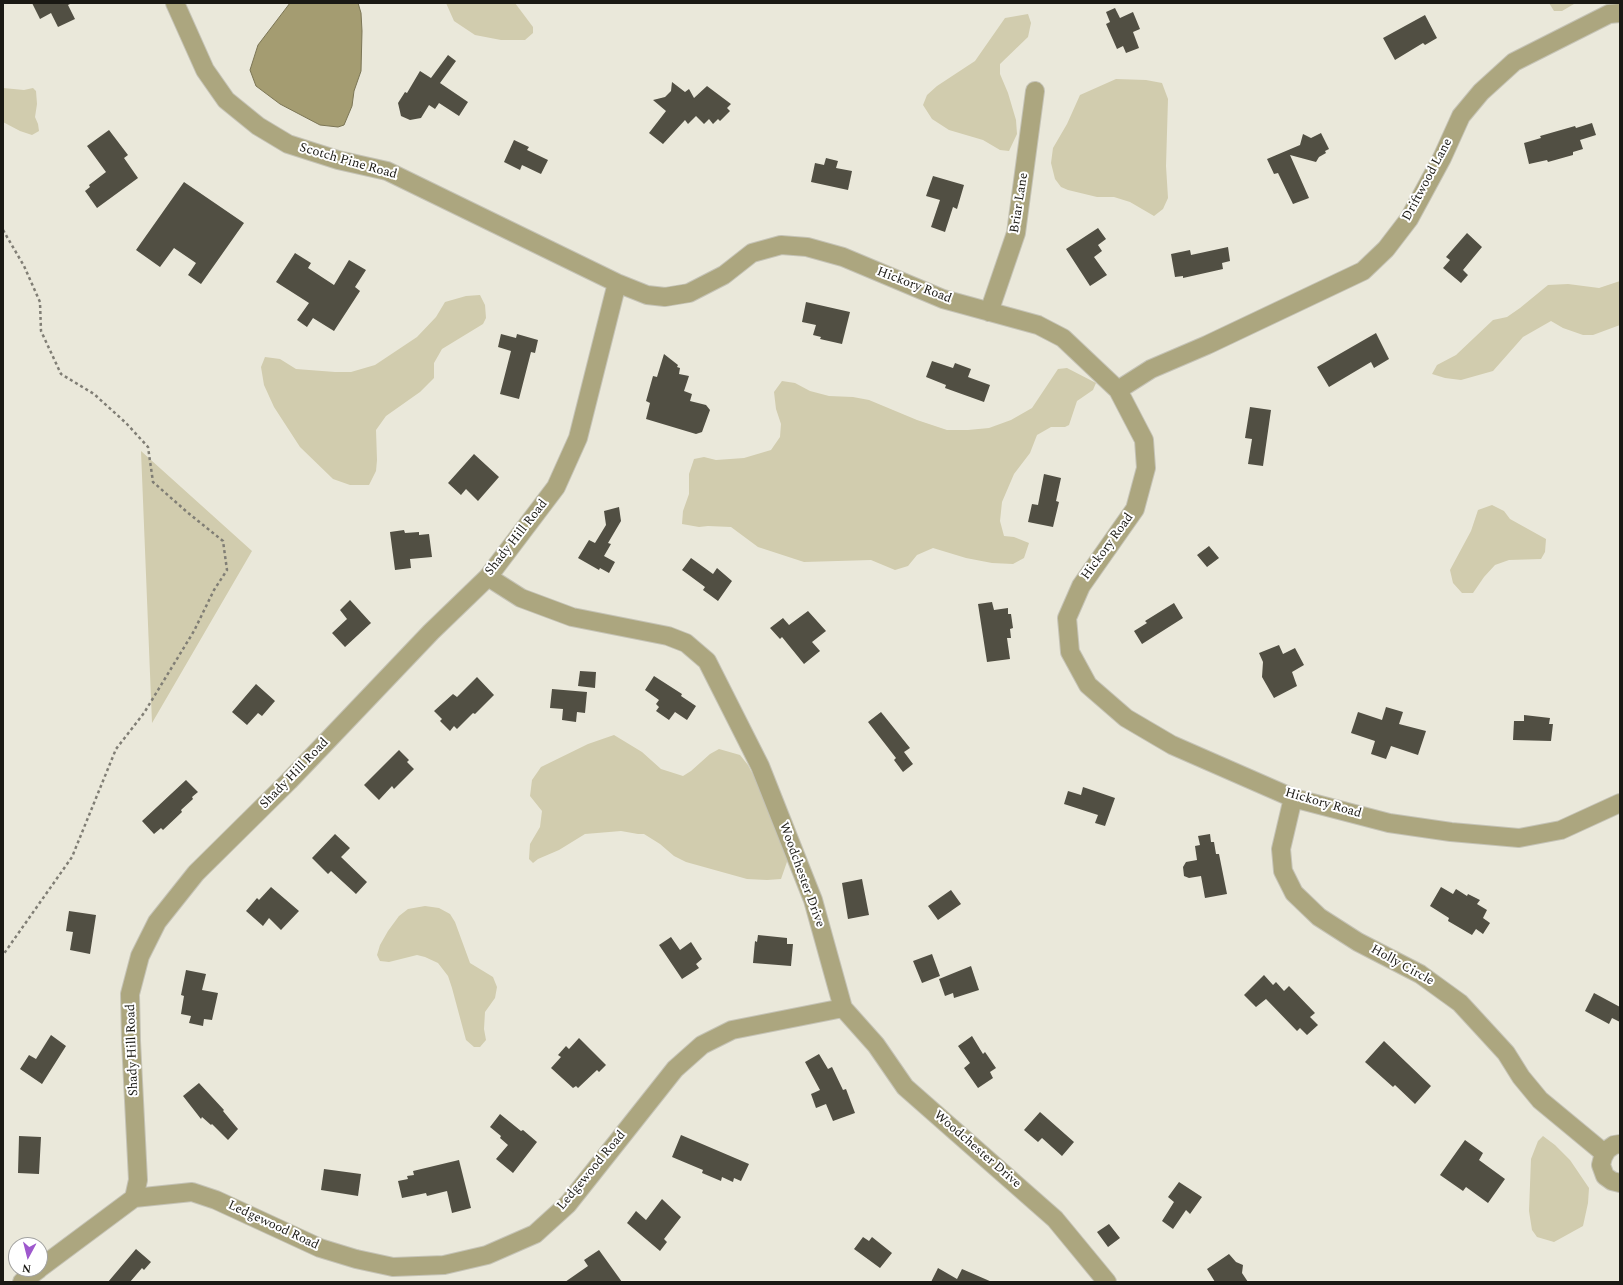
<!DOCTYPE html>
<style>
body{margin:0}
#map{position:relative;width:1623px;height:1285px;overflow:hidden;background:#eae8da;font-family:Spectral,serif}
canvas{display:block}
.frame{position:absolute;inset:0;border:4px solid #1a1914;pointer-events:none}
.north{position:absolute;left:8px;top:1237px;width:40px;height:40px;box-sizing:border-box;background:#fff;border:1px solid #a3a3a1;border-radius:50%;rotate:187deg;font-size:11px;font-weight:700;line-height:16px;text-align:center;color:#1a1914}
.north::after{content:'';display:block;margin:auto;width:14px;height:18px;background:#9e58cd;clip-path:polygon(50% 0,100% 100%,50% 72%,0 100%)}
</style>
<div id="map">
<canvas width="1623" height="1285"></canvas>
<div class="frame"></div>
<div class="north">N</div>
</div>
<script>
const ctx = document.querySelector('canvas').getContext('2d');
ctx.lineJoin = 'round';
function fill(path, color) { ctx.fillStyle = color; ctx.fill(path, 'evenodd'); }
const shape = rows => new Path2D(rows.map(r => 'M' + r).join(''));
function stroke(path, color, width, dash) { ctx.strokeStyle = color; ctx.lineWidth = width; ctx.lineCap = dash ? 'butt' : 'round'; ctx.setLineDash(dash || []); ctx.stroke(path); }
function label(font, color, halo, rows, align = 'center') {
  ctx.font = font + ' Spectral,serif'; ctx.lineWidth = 4; ctx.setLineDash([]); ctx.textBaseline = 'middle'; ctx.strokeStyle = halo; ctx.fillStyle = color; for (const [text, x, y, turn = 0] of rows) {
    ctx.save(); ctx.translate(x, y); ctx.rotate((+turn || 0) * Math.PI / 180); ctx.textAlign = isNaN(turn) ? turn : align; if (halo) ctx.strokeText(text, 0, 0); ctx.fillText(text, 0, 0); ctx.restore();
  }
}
fill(shape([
 [446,3,515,3,533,27,533,33,525,40,501,40,475,35,454,21],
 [1549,3,1587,3,1574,4,1562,11,1554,11],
 [1028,14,1031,23,1028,37,1000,64,1000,74,1008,93,1016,120,1017,134,1009,151,1000,150,983,140,949,130,932,119,923,105,927,95,937,86,975,61,1005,18],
 [1116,79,1146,80,1162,83,1168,99,1166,166,1168,198,1163,209,1154,216,1130,202,1114,197,1097,197,1068,190,1061,187,1055,179,1051,163,1053,148,1067,124,1080,95],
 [3,88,24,90,33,88,36,91,37,104,35,117,38,124,39,131,32,135,20,131,3,122],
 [1620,281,1620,325,1593,335,1583,335,1563,328,1551,321,1523,337,1493,371,1461,380,1445,378,1432,374,1437,365,1456,355,1493,320,1507,317,1520,308,1548,285,1568,284,1599,288],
 [480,295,485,305,486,318,483,324,442,349,434,363,434,378,420,392,386,416,376,430,377,460,376,471,369,485,350,485,333,479,300,447,274,407,264,385,261,367,265,357,280,359,296,369,335,372,351,372,375,365,417,337,436,317,445,302,466,296],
 [1067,368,1096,383,1093,390,1077,401,1069,425,1065,427,1051,427,1037,435,1030,453,1014,474,1002,502,1000,521,1004,536,1014,537,1029,543,1024,558,1013,564,992,563,966,558,933,548,917,555,908,566,895,570,871,560,804,562,758,547,731,527,708,526,699,527,682,524,683,511,689,494,689,474,694,459,704,457,716,460,744,458,771,450,780,437,781,424,776,409,774,392,782,381,795,383,810,391,829,396,853,397,869,400,917,420,947,430,968,430,989,428,1011,420,1032,408,1058,369],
 [141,451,252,551,152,723],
 [1492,505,1504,511,1510,519,1546,539,1545,552,1541,559,1509,560,1495,565,1484,577,1473,593,1462,593,1453,583,1450,570,1471,531,1478,510],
 [614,735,642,752,661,769,683,776,691,771,710,754,719,749,740,755,748,765,763,794,788,859,781,879,767,880,747,879,686,862,674,856,660,844,644,834,638,834,621,831,585,834,559,850,538,859,533,863,529,859,530,844,540,827,542,811,530,796,532,780,541,767,588,744],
 [425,906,439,908,450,914,455,922,470,963,493,977,497,987,495,998,485,1012,484,1029,486,1040,480,1047,474,1047,466,1040,452,988,448,976,438,963,425,957,417,955,389,962,380,961,377,955,380,945,388,931,399,916,408,909],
 [1543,1136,1555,1145,1570,1160,1589,1188,1588,1203,1583,1226,1554,1242,1537,1237,1532,1230,1529,1211,1531,1159,1538,1141]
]), '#d1ccae');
const water = shape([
 [290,3,358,3,361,13,362,31,361,71,354,91,352,106,344,125,338,127,320,125,280,104,256,86,250,70,258,45,290,3]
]);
fill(water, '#a49c71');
stroke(water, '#7b7555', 1);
fill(shape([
 [32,3,72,3,68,5,75,19,58,27,51,13,40,19],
 [1115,8,1120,18,1133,12,1140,29,1133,32,1139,48,1126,53,1123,46,1117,49,1106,24,1110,22,1106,12],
 [1425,15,1437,38,1425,45,1423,43,1395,60,1383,38],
 [448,55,456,61,440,83,468,102,459,116,439,103,435,109,429,105,421,118,410,120,401,116,398,103,405,92,407,93,420,71,431,78],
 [672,82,685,92,689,89,694,98,707,86,731,104,727,108,730,111,720,121,718,119,713,124,709,119,704,124,696,116,688,124,685,120,663,144,649,133,666,111,653,100,665,97,671,91],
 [1592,123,1596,135,1580,140,1583,149,1573,152,1573,155,1548,162,1547,160,1529,164,1524,143,1541,138,1540,136,1575,126,1576,128],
 [109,130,128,155,124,158,138,178,97,208,85,191,90,187,89,185,106,172,87,146],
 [1321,133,1329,149,1325,151,1326,153,1319,157,1316,162,1290,155,1309,198,1293,204,1278,173,1274,174,1267,159,1300,145,1303,134,1311,138],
 [514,140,529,147,527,150,548,160,541,174,522,165,520,170,504,162],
 [826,158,838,161,836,168,852,171,848,190,811,182,815,163,824,165],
 [933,176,964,185,957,209,953,207,945,232,931,227,940,200,926,196],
 [184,182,244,223,201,284,188,275,196,263,174,248,160,267,136,250],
 [1098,228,1106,239,1098,245,1102,251,1094,257,1107,275,1090,286,1066,249],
 [1467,233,1482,247,1463,270,1468,275,1461,283,1443,268,1450,260,1446,257],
 [1228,247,1230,261,1222,263,1223,269,1183,278,1183,276,1175,277,1171,254,1190,250,1191,255],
 [295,253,311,263,308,268,334,285,349,260,366,270,355,287,360,291,334,331,313,318,307,327,297,320,309,303,276,282],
 [806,302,850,312,842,344,820,339,821,337,813,335,816,325,802,322],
 [1376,333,1389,359,1374,368,1371,362,1329,387,1317,367],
 [501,334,516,338,517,334,538,340,535,353,531,352,519,399,500,394,511,351,498,347],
 [664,354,678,365,677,367,680,368,679,374,689,376,684,391,692,394,690,401,706,405,710,410,702,432,696,434,646,419,650,403,646,401,653,376,657,377],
 [932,361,953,368,955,363,971,369,968,377,990,385,984,402,945,388,946,385,926,377],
 [1250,407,1271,410,1263,466,1248,464,1252,439,1245,438],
 [474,454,499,477,478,501,466,489,461,495,448,483],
 [1044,474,1061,478,1056,501,1059,502,1053,527,1028,522,1032,504,1038,505],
 [619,507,621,521,608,543,611,544,604,556,615,562,609,573,600,568,599,570,578,558,589,540,595,543,606,525,604,511],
 [404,530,405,533,419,532,419,535,429,534,432,557,410,559,411,568,395,570,390,532],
 [1209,546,1219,558,1207,567,1197,555],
 [691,558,713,574,717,568,732,581,718,601,703,590,705,587,682,570],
 [350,600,371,623,345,647,332,633,347,619,340,610],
 [992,602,994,610,1008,608,1008,614,1011,614,1013,628,1010,629,1011,638,1007,638,1010,659,987,662,978,604],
 [1174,603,1183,618,1142,644,1134,631,1147,623,1145,621],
 [808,611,826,631,812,642,820,651,804,664,782,637,780,639,770,628,783,618,789,625],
 [1279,645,1283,654,1295,648,1304,665,1292,672,1297,686,1274,698,1262,677,1263,662,1259,653],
 [580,671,596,672,595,688,578,686],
 [654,676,682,694,681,696,696,706,687,720,675,712,669,720,656,711,659,707,656,704,659,700,645,690],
 [477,677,494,695,475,714,473,713,457,729,454,726,450,731,440,721,442,719,434,711,453,694,457,697],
 [256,684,275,701,262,716,258,713,247,725,232,712],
 [552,689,587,692,585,713,577,712,576,722,562,720,563,709,550,708],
 [1386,707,1403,712,1399,724,1426,731,1418,755,1391,746,1386,759,1371,754,1375,741,1351,733,1358,712,1382,720],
 [881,712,910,748,904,752,913,764,903,772,894,760,896,758,868,722],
 [1524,715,1550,718,1549,724,1553,724,1551,741,1513,740,1514,721,1524,721],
 [399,750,409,760,407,762,414,769,394,789,392,786,379,800,364,785],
 [186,780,198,792,192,797,193,799,181,810,182,812,163,830,161,828,154,834,142,821],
 [1083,787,1115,798,1105,826,1095,823,1098,815,1064,804,1068,791,1081,795],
 [335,834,350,848,341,857,367,882,356,894,331,871,328,874,312,858],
 [1210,834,1211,842,1214,842,1216,854,1219,854,1227,894,1205,898,1201,876,1189,878,1184,876,1183,867,1186,862,1197,860,1195,846,1200,845,1198,836],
 [862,879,869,915,848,919,842,883],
 [271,887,299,911,281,930,269,918,263,926,246,911,257,898,259,900],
 [1441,887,1453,894,1456,889,1467,896,1468,894,1480,900,1477,904,1487,910,1483,918,1490,923,1483,934,1476,929,1472,935,1448,921,1449,918,1430,906],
 [951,890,961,904,938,920,928,906],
 [69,911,96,915,90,954,70,950,73,932,66,931],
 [758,935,787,938,787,944,793,944,791,966,753,963,755,941,757,942],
 [671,937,680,950,691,942,702,959,696,964,699,968,682,979,659,945],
 [932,954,940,976,922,983,913,961],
 [971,966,979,990,954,998,953,993,945,996,939,979],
 [186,970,206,974,202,990,218,993,212,1020,204,1019,203,1026,189,1023,191,1016,181,1014,184,996,181,995],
 [1264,975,1273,985,1276,982,1284,991,1289,986,1315,1013,1310,1017,1318,1025,1307,1035,1300,1028,1297,1031,1266,999,1256,1007,1244,995],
 [1594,993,1620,1007,1620,1022,1612,1018,1609,1024,1585,1011],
 [51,1035,66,1046,42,1084,20,1069,29,1055,36,1059],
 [972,1036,983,1054,985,1052,996,1068,990,1072,993,1078,978,1088,964,1068,970,1063,958,1046],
 [579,1038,606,1065,599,1072,597,1070,578,1088,576,1086,573,1088,551,1068,561,1057,558,1055,566,1046,569,1049],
 [1384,1041,1431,1086,1415,1104,1395,1085,1393,1087,1365,1062],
 [819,1054,828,1069,832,1067,843,1090,846,1089,855,1113,833,1121,826,1104,816,1108,811,1094,820,1090,805,1062],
 [199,1083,224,1110,223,1111,238,1129,228,1140,212,1124,211,1125,202,1117,201,1119,183,1096],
 [1040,1112,1074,1142,1062,1156,1042,1138,1038,1142,1024,1130],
 [500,1114,521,1131,523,1130,537,1142,513,1173,496,1159,508,1145,500,1138,501,1136,490,1127],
 [681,1135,749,1164,741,1181,734,1178,733,1182,722,1177,721,1181,702,1173,703,1170,672,1157],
 [19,1136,41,1137,39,1174,18,1173],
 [1465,1140,1483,1153,1479,1160,1505,1179,1488,1203,1466,1187,1463,1191,1440,1175],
 [459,1160,471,1208,452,1213,447,1191,427,1196,426,1193,402,1198,398,1181,408,1179,407,1176,414,1175,413,1171],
 [324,1169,361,1174,358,1196,321,1190],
 [1179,1182,1202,1197,1190,1214,1186,1210,1173,1229,1162,1221,1174,1202,1168,1197],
 [662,1199,681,1217,664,1239,667,1242,660,1251,627,1223,636,1211,646,1220],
 [1109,1224,1120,1238,1108,1247,1097,1232],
 [863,1237,869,1241,872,1237,892,1253,880,1268,854,1249],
 [136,1249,151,1262,144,1270,142,1268,130,1282,108,1282],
 [599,1250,622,1282,565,1282,588,1266,584,1260],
 [1229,1254,1236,1262,1243,1265,1242,1273,1248,1282,1215,1282,1207,1269],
 [938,1268,957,1279,962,1269,992,1282,931,1282]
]), '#514f43');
const minor = shape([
 [175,3,205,70,226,100,258,126,288,144,338,160,387,171,617,283,647,295,665,297,689,293,724,275,752,253,781,245,807,247,843,257,943,299,1038,325,1063,338,1118,390,1144,440,1146,468,1135,509,1081,586,1067,618,1070,652,1088,685,1126,718,1172,745,1293,798,1389,823,1451,832,1519,838,1561,830,1620,803],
 [989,312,1016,233,1035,91],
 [1118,390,1151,369,1207,345,1363,271,1386,249,1409,219,1442,158,1461,116,1481,92,1514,62,1609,14,1620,13],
 [488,577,521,598,572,617,668,636,686,643,707,661,760,766,813,900,843,1008,876,1045,905,1087,1055,1219,1107,1282],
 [1293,798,1281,849,1283,871,1294,893,1319,917,1358,942,1420,974,1460,1003,1506,1053,1521,1077,1540,1100,1604,1153],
 [1620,1144,1614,1145,1607,1150,1603,1157,1601,1165,1605,1176,1612,1181,1620,1183],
 [134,1198,192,1192,216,1200,320,1248,356,1259,393,1267,444,1265,487,1255,535,1234,568,1204,675,1069,702,1045,732,1030,843,1008],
 [40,1268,134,1198,138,1180,131,1041,130,994,140,956,157,922,196,873,289,781,431,632,488,577,556,487,578,438,617,283],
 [22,1282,39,1269]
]);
stroke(minor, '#c5c3b6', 20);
stroke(shape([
 [3,230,24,266,40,302,41,331,61,374,94,394,126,423,148,447,153,482,187,512,223,541,227,570,214,590,194,631,144,713,116,749,72,857,3,955]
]), '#807e75', 2.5, [3, 3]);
stroke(minor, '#aca67f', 18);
label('13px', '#1a1914', '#fff', [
 ["Scotch Pine Road",348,162,16],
 ["Driftwood Lane",1428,180,-62],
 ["Briar Lane",1020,203,-81],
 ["Hickory Road",914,286,21],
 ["Shady Hill Road",517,538,-52],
 ["Hickory Road",1108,547,-54],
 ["Shady Hill Road",295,774,-46],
 ["Hickory Road",1323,804,16],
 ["Woodchester Drive",801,875,70],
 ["Holly Circle",1402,966,29],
 ["Shady Hill Road",133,1050,-92],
 ["Woodchester Drive",977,1150,41],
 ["Ledgewood Road",592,1171,-50],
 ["Ledgewood Road",273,1226,25]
]);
</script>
